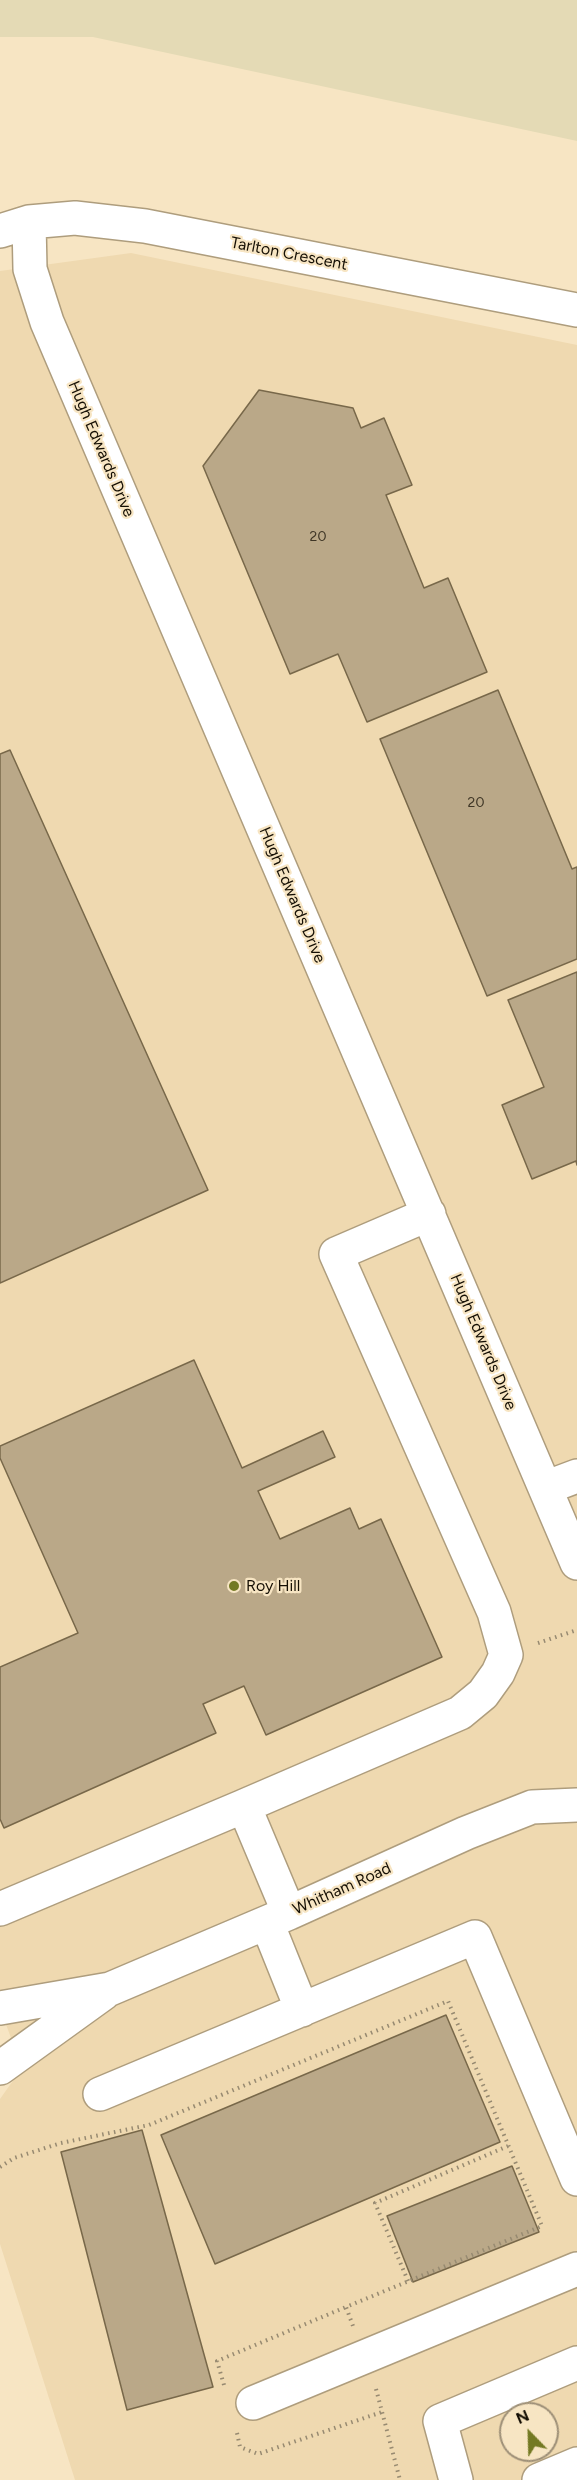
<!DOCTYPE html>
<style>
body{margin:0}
#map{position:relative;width:577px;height:2480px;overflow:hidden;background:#f7e5c3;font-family:Figtree,sans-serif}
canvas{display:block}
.north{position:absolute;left:499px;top:2402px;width:60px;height:60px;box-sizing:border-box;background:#f7e5c3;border:2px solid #9d8f77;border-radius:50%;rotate:337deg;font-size:16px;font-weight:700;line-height:24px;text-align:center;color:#150f04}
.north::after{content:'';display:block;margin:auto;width:21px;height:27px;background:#737923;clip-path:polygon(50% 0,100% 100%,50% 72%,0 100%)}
</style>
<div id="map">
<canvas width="577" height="2480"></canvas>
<div class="north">N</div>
</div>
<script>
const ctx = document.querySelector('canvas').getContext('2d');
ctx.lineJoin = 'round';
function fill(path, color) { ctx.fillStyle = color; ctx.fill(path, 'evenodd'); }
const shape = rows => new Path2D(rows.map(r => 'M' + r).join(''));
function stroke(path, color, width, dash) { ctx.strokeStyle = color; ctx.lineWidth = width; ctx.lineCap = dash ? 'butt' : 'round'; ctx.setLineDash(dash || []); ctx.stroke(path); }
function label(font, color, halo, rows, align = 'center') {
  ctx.font = font + ' Figtree,sans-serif'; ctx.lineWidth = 4.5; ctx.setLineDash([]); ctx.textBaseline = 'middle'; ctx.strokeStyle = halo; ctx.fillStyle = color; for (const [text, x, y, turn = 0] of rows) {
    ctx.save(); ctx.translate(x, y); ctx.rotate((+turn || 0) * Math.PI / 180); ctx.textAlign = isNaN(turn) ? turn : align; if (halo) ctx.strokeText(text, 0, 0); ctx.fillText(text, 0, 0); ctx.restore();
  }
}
fill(shape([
 [131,253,577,345,577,2480,75,2480,0,2244,0,2099,22,2068,0,2008,0,271],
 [511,2414,547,2414,547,2450,511,2450]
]), '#efd9b0');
fill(shape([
 [0,0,577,0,577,141,93,37,0,37]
]), '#e4dab5');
const building = shape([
 [259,390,353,408,361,428,384,418,412,485,386,495,424,588,448,578,487,672,367,722,338,654,290,674,203,466,259,390],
 [498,690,572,869,577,867,577,959,487,996,380,739,498,690],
 [10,750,208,1190,0,1283,0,754,10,750],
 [577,972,577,1165,576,1161,532,1179,502,1105,544,1087,508,1000,577,972],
 [194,1360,242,1468,323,1431,335,1457,258,1491,280,1539,350,1508,359,1529,381,1519,442,1657,266,1735,244,1686,203,1704,216,1733,4,1828,0,1819,0,1667,78,1633,0,1458,0,1446,194,1360],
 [446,2015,500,2142,215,2264,161,2135,446,2015],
 [142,2130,213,2387,127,2410,61,2152,142,2130],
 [512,2166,539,2232,413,2282,387,2216,512,2166]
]);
fill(building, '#baa888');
stroke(building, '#78684a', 1.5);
const minor = shape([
 [29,222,30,269,47,322,577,1563],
 [0,231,29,222,75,218,145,226,577,310],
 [545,1488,577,1476],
 [244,1806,460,1713,483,1694,498,1673,506,1655,494,1612,336,1254,429,1214],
 [0,1909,244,1806,289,1913],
 [267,1923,302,2010],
 [0,2008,110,1989,289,1913,466,1833,532,1807,577,1805],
 [0,2068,104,1993],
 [100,2094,475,1937,577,2179],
 [253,2403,577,2269],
 [456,2480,440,2421,577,2363],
 [539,2480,577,2464]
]);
stroke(minor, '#ae9d7d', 36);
stroke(shape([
 [538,1643,577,1630],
 [0,2167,14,2158,61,2143,149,2125,448,2001,542,2226,346,2307,353,2326],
 [408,2281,375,2203,508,2146],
 [224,2385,217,2361,346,2307],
 [376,2389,400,2480],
 [237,2433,240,2447,258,2454,382,2412]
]), '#978a71', 4, [1.5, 4.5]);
stroke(minor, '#fff', 33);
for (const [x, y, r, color] of [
 [234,1586,6,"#737923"]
]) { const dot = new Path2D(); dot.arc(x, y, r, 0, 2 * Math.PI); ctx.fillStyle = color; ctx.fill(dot); stroke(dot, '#f7e5c3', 2); }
label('14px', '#3e3525', null, [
 ["20",318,537],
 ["20",476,803]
]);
label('16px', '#150f04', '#f7e5c3', [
 ["Tarlton Crescent",289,254,11],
 ["Hugh Edwards Drive",101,449,67],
 ["Hugh Edwards Drive",292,895,67],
 ["Hugh Edwards Drive",483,1342,67],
 ["Whitham Road",342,1889,-24]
]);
label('16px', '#150f04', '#f7e5c3', [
 ["Roy Hill",246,1586]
], 'left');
</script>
